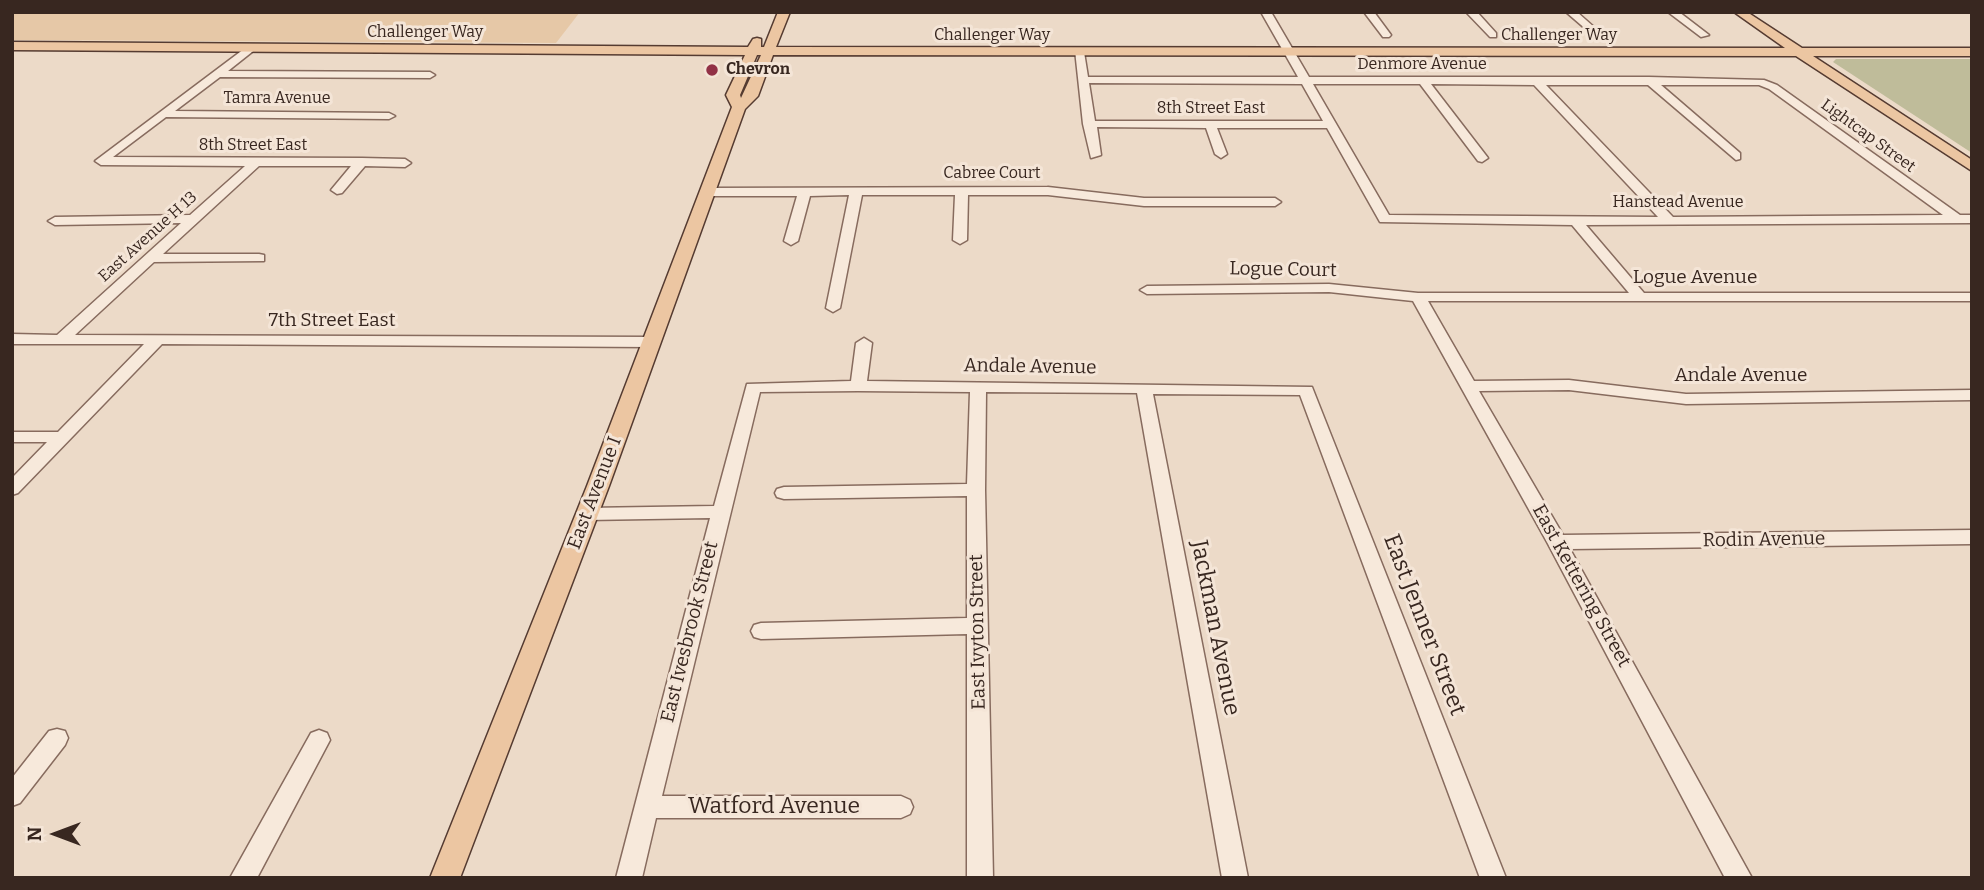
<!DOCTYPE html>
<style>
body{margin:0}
#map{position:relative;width:1984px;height:890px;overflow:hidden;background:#ecdac8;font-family:Bitter,serif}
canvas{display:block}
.frame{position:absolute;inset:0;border:14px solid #382720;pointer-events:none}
.north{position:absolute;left:21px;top:799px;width:70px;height:70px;-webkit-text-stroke:5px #f4e5d7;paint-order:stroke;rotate:270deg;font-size:19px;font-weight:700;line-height:28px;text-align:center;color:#382720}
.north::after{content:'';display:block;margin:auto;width:24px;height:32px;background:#382720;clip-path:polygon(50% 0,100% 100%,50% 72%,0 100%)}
</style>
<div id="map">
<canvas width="1984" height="890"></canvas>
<div class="frame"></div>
<div class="north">N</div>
</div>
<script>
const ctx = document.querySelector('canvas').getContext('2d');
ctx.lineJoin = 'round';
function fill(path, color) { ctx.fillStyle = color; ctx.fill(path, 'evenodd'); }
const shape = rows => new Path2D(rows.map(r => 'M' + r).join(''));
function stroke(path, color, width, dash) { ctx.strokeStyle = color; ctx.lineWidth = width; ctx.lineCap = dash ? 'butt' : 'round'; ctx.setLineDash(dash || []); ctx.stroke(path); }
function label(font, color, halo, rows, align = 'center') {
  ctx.font = font + ' Bitter,serif'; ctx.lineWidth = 6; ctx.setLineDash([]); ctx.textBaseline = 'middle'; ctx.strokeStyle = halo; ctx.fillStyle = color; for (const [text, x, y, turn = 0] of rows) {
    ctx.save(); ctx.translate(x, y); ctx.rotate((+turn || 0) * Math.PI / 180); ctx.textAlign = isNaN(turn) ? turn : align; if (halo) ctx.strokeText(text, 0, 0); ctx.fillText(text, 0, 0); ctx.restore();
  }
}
fill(shape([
 [12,12,580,12,556,43,12,40]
]), '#e6c8a7');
fill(shape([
 [1836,59,1972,59,1972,153,1833,62]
]), '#bfbc9a');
const minor = shape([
 [1261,12,1271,12,1309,77,1649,77,1764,80,1777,85,1960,215,1972,215,1972,223,1586,225,1644,293,1972,293,1972,301,1428,301,1474,381,1569,380,1686,394,1972,390,1972,400,1686,404,1569,390,1479,391,1563,535,1972,530,1972,544,1570,549,1752,878,1725,878,1547,542,1413,301,1329,292,1147,294,1140,290,1147,286,1329,284,1418,293,1629,293,1572,225,1380,222,1327,128,1217,128,1227,154,1221,158,1215,154,1206,128,1097,127,1101,155,1091,158,1083,124,1075,50,1084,52,1088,77,1298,77,1261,12],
 [1089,83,1302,84,1323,121,1095,121,1089,83],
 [1313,84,1420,84,1478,161,1482,162,1488,158,1431,84,1534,85,1658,217,1389,215,1313,84],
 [1546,85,1648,85,1736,160,1740,159,1740,153,1661,85,1759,85,1769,89,1943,215,1673,217,1546,85],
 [1364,12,1374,12,1391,35,1389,37,1383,37,1364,12],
 [1466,12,1477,12,1496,33,1496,37,1490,37,1466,12],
 [1566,12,1577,12,1603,35,1595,37,1566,12],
 [1668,12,1679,12,1709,35,1701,37,1668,12],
 [248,46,257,48,228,71,430,72,435,75,430,78,220,77,175,111,389,113,395,116,389,119,166,117,113,157,362,158,405,159,411,163,405,167,365,166,342,193,337,194,331,190,351,166,259,166,163,254,259,254,264,255,264,261,154,262,75,335,652,337,660,342,652,347,162,344,18,493,12,495,12,478,47,442,12,442,12,432,58,432,144,344,12,344,12,334,57,335,181,223,55,225,48,221,55,217,190,215,245,166,101,165,95,161,248,46],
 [1048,187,1144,198,1275,198,1281,202,1275,206,1144,206,1048,195,968,195,967,240,960,244,953,240,955,195,862,195,840,308,833,312,826,308,849,195,810,196,798,241,791,245,784,241,797,196,709,196,703,192,709,188,1048,187],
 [864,338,872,343,867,381,1312,387,1506,878,1480,878,1300,395,1153,394,1248,878,1222,878,1137,393,986,392,985,490,993,878,967,878,967,634,761,639,754,637,751,631,754,625,761,623,967,618,967,496,784,499,777,497,775,493,777,489,784,487,967,484,970,392,858,391,760,392,662,796,901,796,910,800,913,807,910,814,901,818,656,818,642,878,616,878,710,518,587,520,580,518,578,514,580,510,587,508,714,506,747,384,851,381,856,343,864,338],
 [57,729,65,731,68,738,65,745,20,803,12,806,12,778,49,731,57,729],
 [319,730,327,733,330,740,257,878,230,878,311,733,319,730]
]);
const major = shape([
 [778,12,790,12,776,47,1785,48,1734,12,1747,12,1802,48,1972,48,1972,56,1813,56,1972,160,1972,171,1796,56,773,55,758,96,745,109,609,486,460,878,430,878,587,486,732,107,726,95,745,55,12,50,12,42,748,47,753,39,757,38,761,39,761,47,764,47,778,12],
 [757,55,761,55,741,98,740,95,757,55]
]);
stroke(minor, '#876b5e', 3);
stroke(major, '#553b31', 3);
fill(minor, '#f7e9db');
fill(major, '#ecc6a2');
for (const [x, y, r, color] of [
 [712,70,7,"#923146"]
]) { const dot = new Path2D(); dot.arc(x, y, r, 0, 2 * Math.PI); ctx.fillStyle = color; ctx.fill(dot); stroke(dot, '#f4e5d7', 2.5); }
label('16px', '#382720', '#f4e5d7', [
 ["Challenger Way",425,33],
 ["Challenger Way",992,36],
 ["Challenger Way",1559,36],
 ["Denmore Avenue",1422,65],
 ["Tamra Avenue",277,99],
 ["8th Street East",1211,109],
 ["Lightcap Street",1868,136,36],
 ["8th Street East",253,146],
 ["Cabree Court",992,174],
 ["Hanstead Avenue",1678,203],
 ["East Avenue H 13",148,237,-42]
]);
label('bold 16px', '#382720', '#f4e5d7', [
 ["Chevron",726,70]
], 'left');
label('19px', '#382720', '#f4e5d7', [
 ["Logue Court",1283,270,1],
 ["Logue Avenue",1695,278],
 ["7th Street East",332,321],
 ["Andale Avenue",1030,367,1],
 ["Andale Avenue",1741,376],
 ["East Avenue I",595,493,-69],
 ["Rodin Avenue",1764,540,-1],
 ["East Kettering Street",1581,586,61],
 ["East Ivesbrook Street",690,632,-76],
 ["East Ivyton Street",978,632,-91]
]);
label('23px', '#382720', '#f4e5d7', [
 ["East Jenner Street",1424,625,69],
 ["Jackman Avenue",1215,628,79],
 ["Watford Avenue",774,807]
]);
</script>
